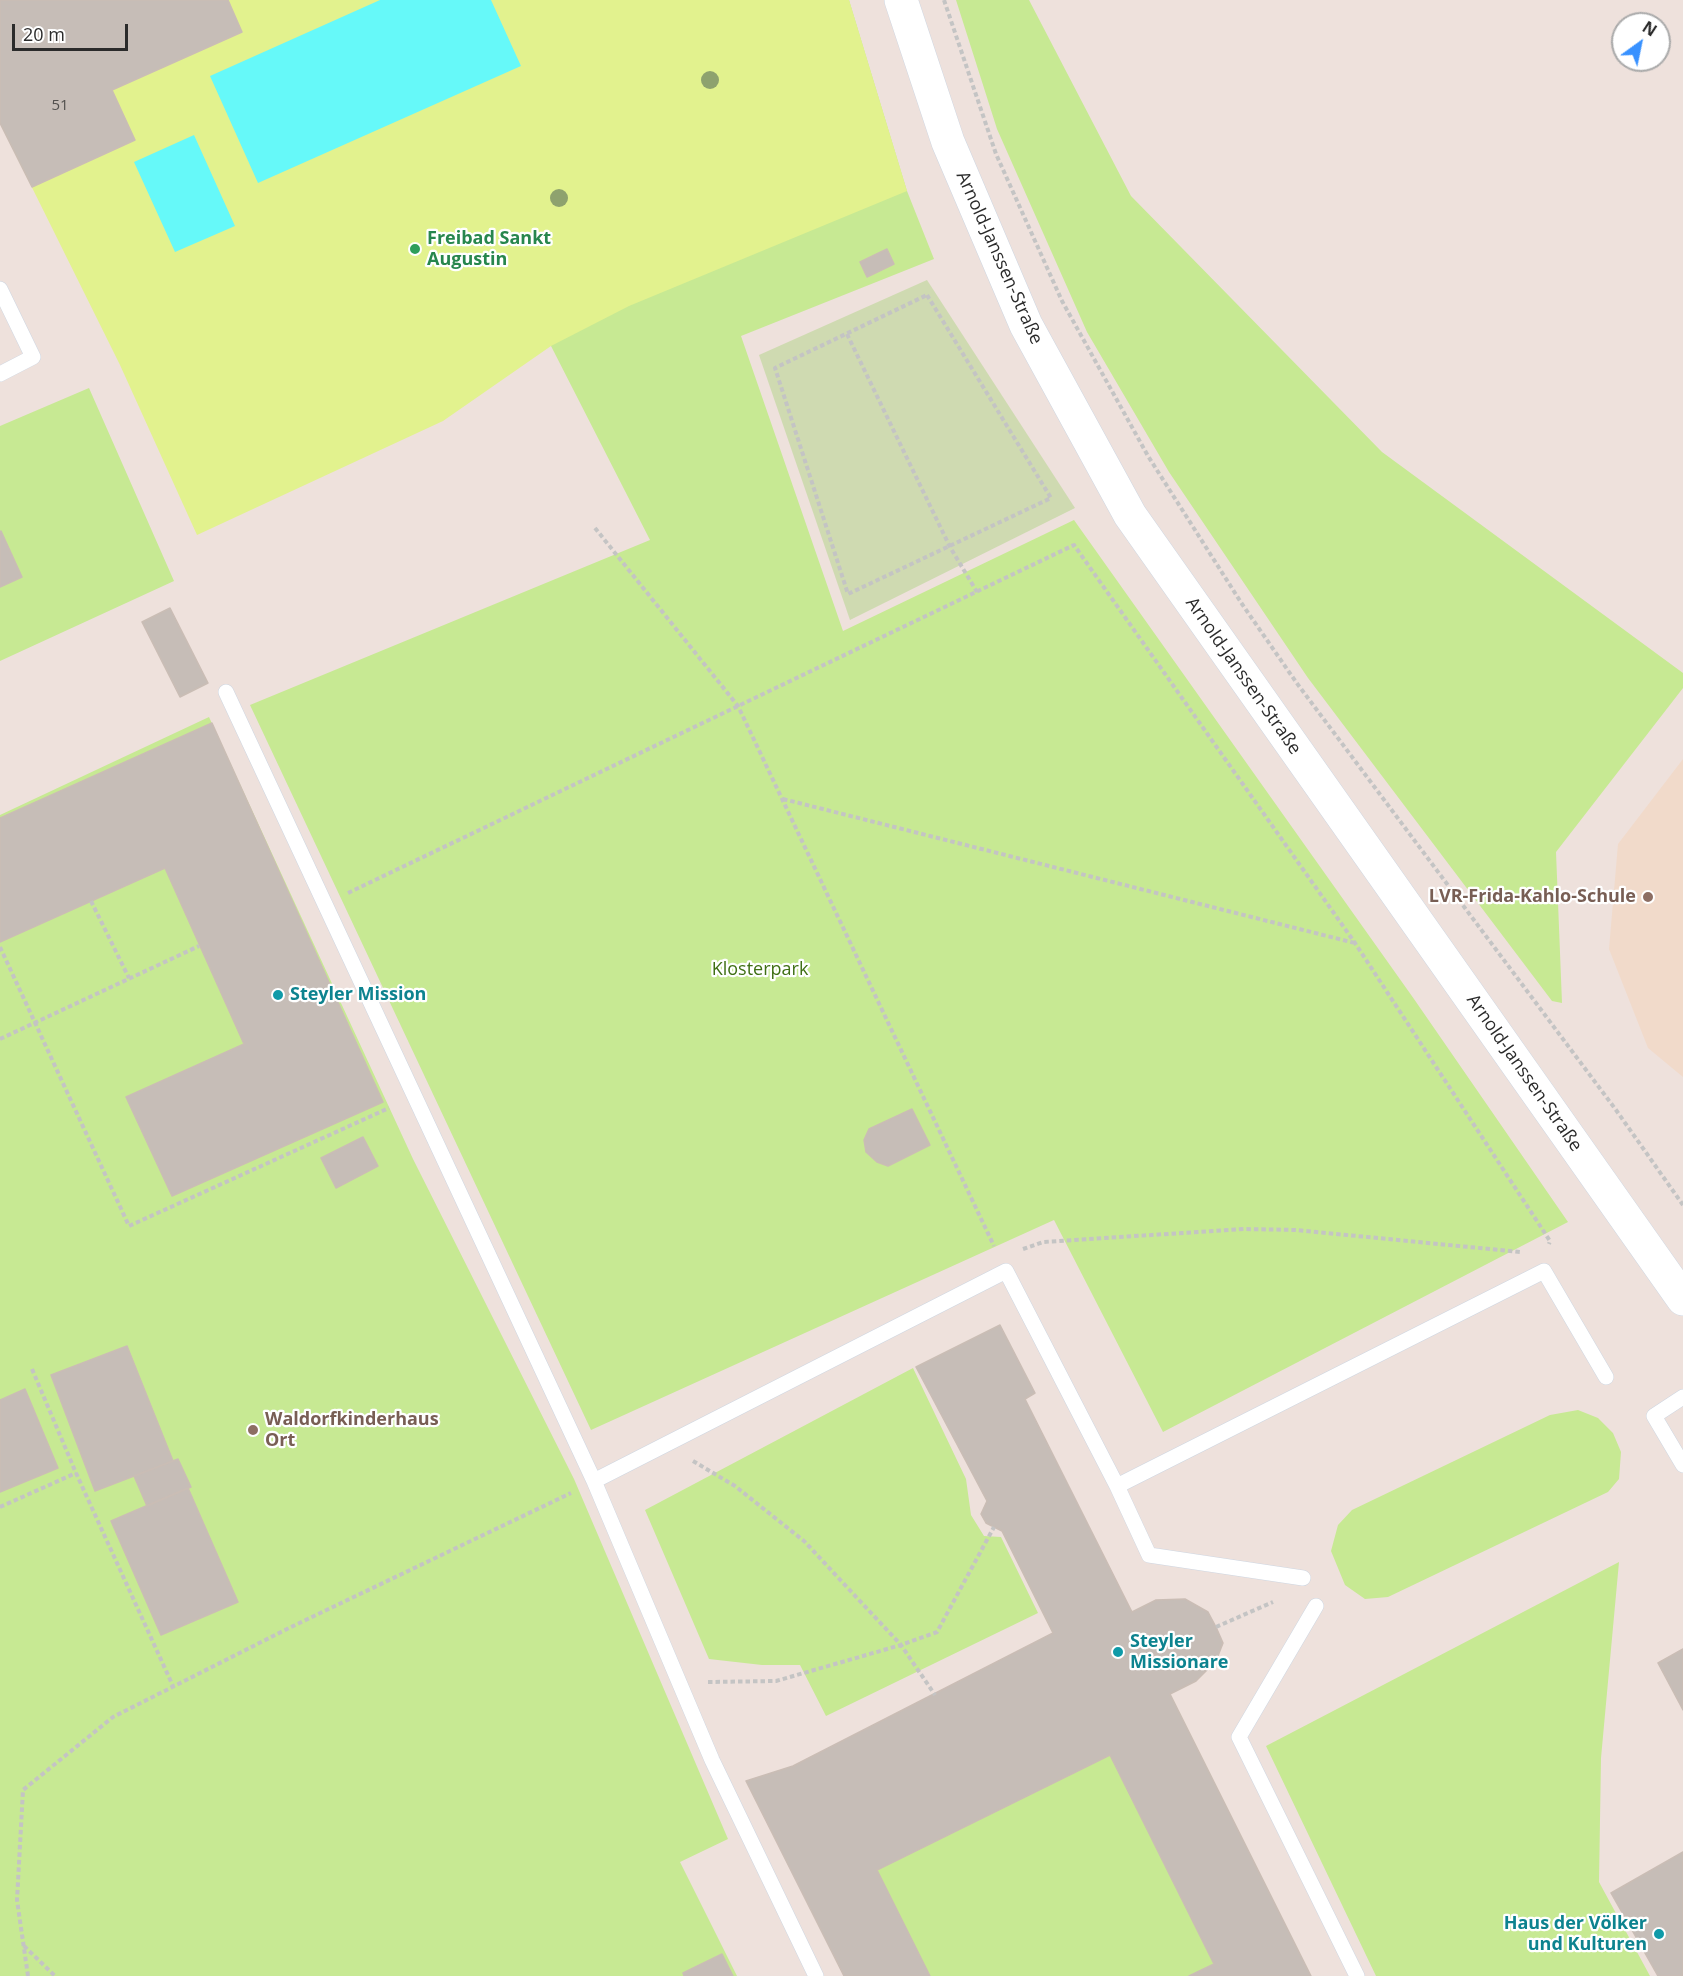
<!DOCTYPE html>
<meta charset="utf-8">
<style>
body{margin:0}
#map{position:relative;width:1683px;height:1976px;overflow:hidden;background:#eee1dc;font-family:"Open Sans",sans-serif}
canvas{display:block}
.north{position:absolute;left:1611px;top:12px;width:60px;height:60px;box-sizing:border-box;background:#fff;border:2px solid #aaa;border-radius:50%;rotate:33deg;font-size:16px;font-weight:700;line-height:24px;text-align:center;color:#2b2b2b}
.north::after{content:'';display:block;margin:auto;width:21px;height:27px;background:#3891ff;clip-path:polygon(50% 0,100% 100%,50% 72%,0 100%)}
.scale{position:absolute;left:12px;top:24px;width:116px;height:27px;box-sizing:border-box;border:3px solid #2b2b2b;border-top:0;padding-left:8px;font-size:18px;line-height:21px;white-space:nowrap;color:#2b2b2b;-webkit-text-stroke:4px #fff;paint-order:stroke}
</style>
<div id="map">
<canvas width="1683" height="1976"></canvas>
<div class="north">N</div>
<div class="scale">20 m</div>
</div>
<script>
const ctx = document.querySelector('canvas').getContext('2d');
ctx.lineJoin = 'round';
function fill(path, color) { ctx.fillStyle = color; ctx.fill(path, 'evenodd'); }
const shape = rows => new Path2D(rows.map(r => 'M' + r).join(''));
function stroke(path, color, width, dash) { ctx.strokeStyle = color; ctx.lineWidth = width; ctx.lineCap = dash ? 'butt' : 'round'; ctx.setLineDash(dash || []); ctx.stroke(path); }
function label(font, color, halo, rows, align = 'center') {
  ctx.font = font + ' "Open Sans",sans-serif'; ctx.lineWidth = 4.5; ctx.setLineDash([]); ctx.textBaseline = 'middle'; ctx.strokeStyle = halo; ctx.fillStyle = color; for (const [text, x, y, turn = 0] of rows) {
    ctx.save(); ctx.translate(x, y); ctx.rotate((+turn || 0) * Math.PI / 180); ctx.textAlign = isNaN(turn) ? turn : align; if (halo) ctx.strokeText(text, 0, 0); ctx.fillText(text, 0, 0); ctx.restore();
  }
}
fill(shape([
 [1683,759,1683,1077,1648,1048,1609,949,1618,844]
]), '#f1daca');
fill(shape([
 [849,0,907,191,934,259,741,336,843,631,1074,520,1414,999,1568,1222,1163,1432,1054,1220,591,1430,250,705,650,540,551,346,532,312],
 [956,0,1029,0,1131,196,1382,452,1683,673,1683,688,1556,852,1562,1003,1552,1001,1308,678,1169,472,1087,332,997,129],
 [89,388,174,581,0,661,0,426],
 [209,717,413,1159,574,1479,728,1839,680,1862,737,1976,0,1976,0,815],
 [913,1368,966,1479,971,1515,984,1536,1001,1537,1038,1613,826,1716,800,1665,762,1665,709,1659,645,1510],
 [1578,1410,1598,1418,1613,1433,1621,1452,1619,1479,1608,1492,1388,1597,1365,1599,1345,1585,1331,1551,1338,1525,1352,1510,1550,1415],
 [1619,1562,1601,1758,1599,1882,1650,1976,1376,1976,1266,1746],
 [1110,1755,1214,1964,1189,1976,930,1976,877,1870]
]), '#c7e993');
fill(shape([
 [927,280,1075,508,850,620,759,355]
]), '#cfdab1');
fill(shape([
 [0,0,849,0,907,191,629,306,551,346,443,421,197,535,120,365,0,123]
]), '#e2f28e');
fill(shape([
 [380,0,491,0,521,66,258,183,210,76],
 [194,135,235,226,175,252,134,162]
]), '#66f9f9');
const building = shape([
 [0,0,228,0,242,32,112,90,135,140,32,187,0,123,0,0],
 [887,249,894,264,867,277,860,262,887,249],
 [1,531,22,577,0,587,0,532,1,531],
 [170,608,208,683,180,697,142,622,170,608],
 [212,723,383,1102,172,1196,126,1097,244,1044,165,868,0,942,0,818,212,723],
 [912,1109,930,1145,888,1166,877,1162,866,1152,864,1140,869,1129,912,1109],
 [363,1137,378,1166,336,1188,321,1158,363,1137],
 [1000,1325,1035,1393,1025,1399,1132,1612,1156,1600,1185,1599,1208,1612,1216,1627,1223,1643,1216,1661,1196,1681,1170,1694,1311,1976,1189,1976,1214,1964,1110,1755,877,1870,930,1976,844,1976,746,1781,793,1766,1053,1633,1002,1531,986,1523,981,1514,987,1501,916,1367,1000,1325],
 [127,1346,173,1461,95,1491,51,1375,127,1346],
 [25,1389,58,1468,0,1492,0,1400,25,1389],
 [178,1459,191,1487,147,1506,134,1476,178,1459],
 [188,1488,238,1602,161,1635,111,1521,188,1488],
 [1683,1649,1683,1710,1658,1663,1683,1649],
 [1683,1852,1683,1976,1658,1976,1611,1893,1683,1852],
 [722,1954,733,1976,684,1976,683,1973,722,1954]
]);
fill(building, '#c6bdb7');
stroke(building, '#cabdb5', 1.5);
const lane = shape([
 [0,289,33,357,0,374],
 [226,692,594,1481],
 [1683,1397,1654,1416,1683,1465],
 [1117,1486,1149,1555,1303,1578],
 [1316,1606,1239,1737,1357,1976],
 [816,1976,712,1760,594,1481,1006,1271,1117,1486,1544,1271,1606,1377]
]);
const secondary = shape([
 [901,0,948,142,1026,325,1130,515,1683,1299]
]);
stroke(lane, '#ced6e1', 16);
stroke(secondary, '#ced6e1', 34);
stroke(shape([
 [944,0,996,154,1062,301,1148,456,1242,604,1296,682,1616,1110,1683,1205],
 [927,295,1051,498,848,594,775,368,927,295],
 [847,334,950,547,977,592],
 [595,528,738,706,994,1246],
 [783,799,1355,943],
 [348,893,1074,545,1355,943,1550,1241,1549,1244],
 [91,901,129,978],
 [0,947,129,1226,389,1108],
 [0,1039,199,946],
 [1023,1249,1043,1242,1244,1229,1296,1230,1520,1252],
 [32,1369,76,1473,173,1686],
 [693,1461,735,1486,804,1541,901,1645,935,1695],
 [0,1507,76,1473],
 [1216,1627,1273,1602],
 [708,1682,776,1681,901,1645,937,1632,994,1527],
 [24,1946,55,1976],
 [28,1976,17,1900,23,1790,113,1717,289,1628,571,1493]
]), '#c4c4c4', 4, [4.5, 3]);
stroke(lane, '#fff', 15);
stroke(secondary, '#fff', 33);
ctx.fillStyle = '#8ea26e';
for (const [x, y] of [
 [710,80],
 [559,198]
]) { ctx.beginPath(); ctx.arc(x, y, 9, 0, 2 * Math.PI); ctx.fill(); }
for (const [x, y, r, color] of [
 [415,249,6,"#2e9e5b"],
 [1648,897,6,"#8d6e63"],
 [278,995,6,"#0f9aa8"],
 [253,1430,6,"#8d6e63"],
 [1118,1652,6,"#0f9aa8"],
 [1659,1934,6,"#0f9aa8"]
]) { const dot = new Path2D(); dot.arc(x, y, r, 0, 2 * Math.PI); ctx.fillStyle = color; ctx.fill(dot); stroke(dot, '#fff', 2); }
label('15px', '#52504e', null, [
 ["51",60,106]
]);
label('bold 18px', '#27864d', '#fff', [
 ["Freibad Sankt",427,239],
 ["Augustin",427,260]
], 'left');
label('18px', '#2b2b2b', '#fff', [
 ["Arnold-Janssen-Straße",999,258,66],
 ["Arnold-Janssen-Straße",1243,676,55],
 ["Arnold-Janssen-Straße",1524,1073,55]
]);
label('bold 18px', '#785e54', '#fff', [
 ["LVR-Frida-Kahlo-Schule",1636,897],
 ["Waldorfkinderhaus",265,1420,"left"],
 ["Ort",265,1441,"left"]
], 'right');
label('18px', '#3f6f14', '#fff', [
 ["Klosterpark",760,970]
]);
label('bold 18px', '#0d838f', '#fff', [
 ["Steyler Mission",290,995],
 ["Steyler",1130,1642],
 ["Missionare",1130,1663],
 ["Haus der Völker",1647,1924,"right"],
 ["und Kulturen",1647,1945,"right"]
], 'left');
</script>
